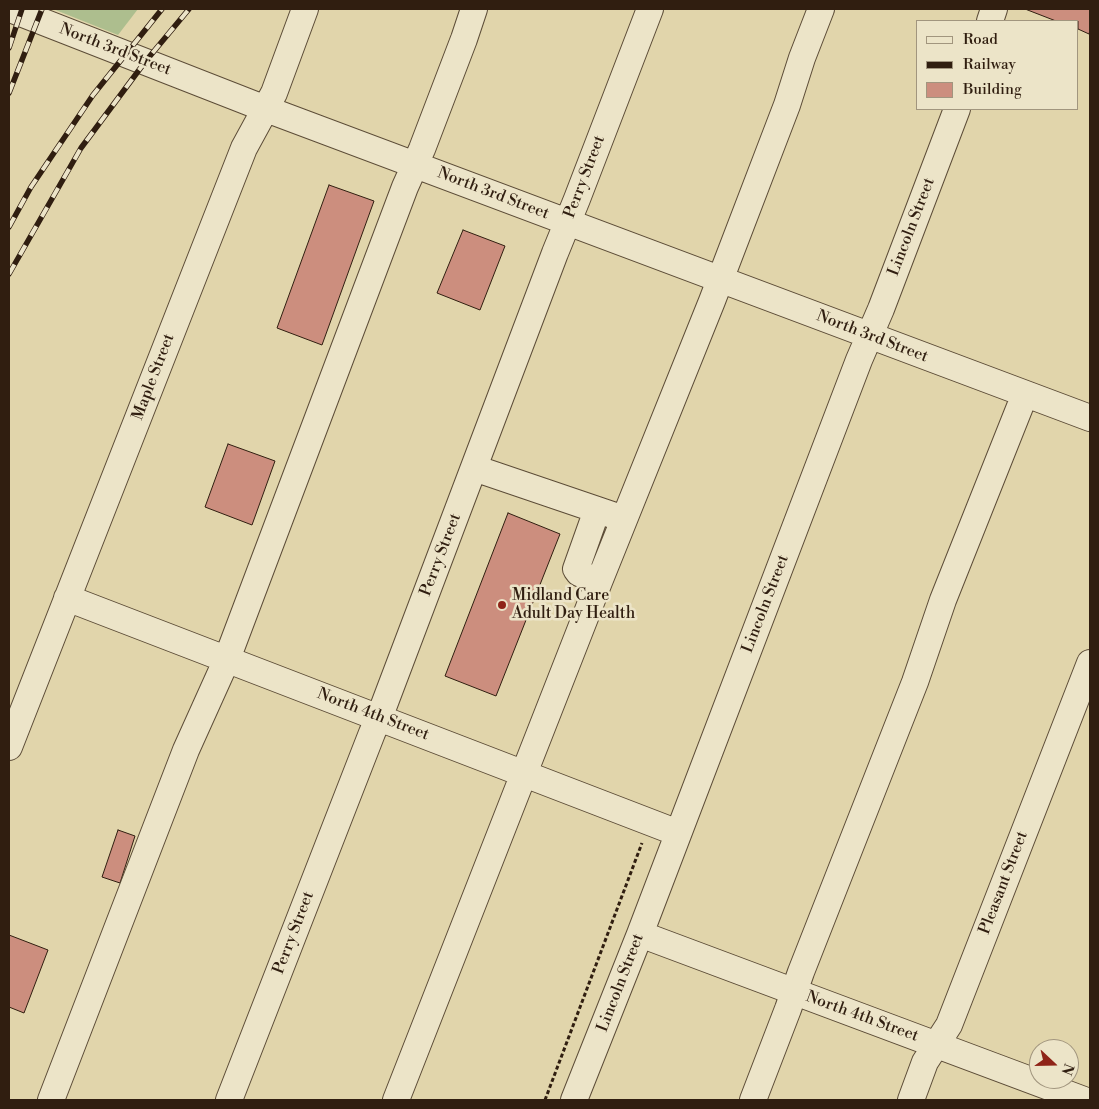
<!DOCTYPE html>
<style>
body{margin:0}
#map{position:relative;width:1099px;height:1109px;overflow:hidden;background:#e1d5ab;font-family:"Libre Bodoni",serif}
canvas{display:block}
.frame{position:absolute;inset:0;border:10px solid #301e10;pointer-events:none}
.legend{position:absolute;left:916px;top:20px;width:162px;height:90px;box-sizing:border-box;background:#ece4c8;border:1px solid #a1957e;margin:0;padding:6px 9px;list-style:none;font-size:15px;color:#301e10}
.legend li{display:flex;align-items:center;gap:10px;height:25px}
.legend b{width:25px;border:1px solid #a1957e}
.north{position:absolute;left:1029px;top:1039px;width:50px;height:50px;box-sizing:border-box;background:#ece4c8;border:1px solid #a1957e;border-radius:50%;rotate:111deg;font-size:14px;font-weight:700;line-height:20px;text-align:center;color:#301e10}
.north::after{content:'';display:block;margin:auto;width:18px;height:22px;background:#8f2418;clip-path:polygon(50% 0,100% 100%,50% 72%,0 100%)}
</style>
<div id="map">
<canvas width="1099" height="1109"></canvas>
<div class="frame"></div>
<ul class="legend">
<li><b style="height:6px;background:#ece4c8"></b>Road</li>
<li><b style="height:6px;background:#301e10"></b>Railway</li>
<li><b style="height:14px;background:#cc8e7e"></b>Building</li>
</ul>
<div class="north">N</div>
</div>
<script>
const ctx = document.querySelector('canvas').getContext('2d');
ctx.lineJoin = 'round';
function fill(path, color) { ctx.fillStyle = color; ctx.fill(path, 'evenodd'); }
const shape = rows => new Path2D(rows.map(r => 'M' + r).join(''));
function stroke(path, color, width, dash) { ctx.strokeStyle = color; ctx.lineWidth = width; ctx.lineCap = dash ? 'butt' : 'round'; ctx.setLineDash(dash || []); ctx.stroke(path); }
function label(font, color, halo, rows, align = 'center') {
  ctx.font = font + ' "Libre Bodoni",serif'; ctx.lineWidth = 5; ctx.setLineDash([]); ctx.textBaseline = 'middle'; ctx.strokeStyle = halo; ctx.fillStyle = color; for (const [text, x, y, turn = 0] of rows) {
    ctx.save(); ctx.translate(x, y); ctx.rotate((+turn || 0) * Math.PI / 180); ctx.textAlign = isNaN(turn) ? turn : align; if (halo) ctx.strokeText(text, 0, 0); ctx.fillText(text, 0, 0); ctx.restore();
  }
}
fill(shape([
 [53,9,138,9,118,35]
]), '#adbe8e');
const building = shape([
 [1025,9,1090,9,1090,30,1089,34,1078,29,1078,21,1056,21,1025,9],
 [329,185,374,201,322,345,277,328,329,185],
 [463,230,505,246,480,310,437,293,463,230],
 [228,444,275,461,252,525,205,507,228,444],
 [508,513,560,534,496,696,445,676,508,513],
 [118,830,135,836,120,883,102,877,118,830],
 [9,935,48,950,24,1013,9,1007,9,935]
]);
fill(building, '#cc8e7e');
stroke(building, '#301e10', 1);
const minor = shape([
 [10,9,266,109,1090,418],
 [990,21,994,9],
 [474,468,624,519],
 [597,510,576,569,579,573,599,582],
 [67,598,678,833],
 [9,747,244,148,274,93,305,9],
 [640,934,1084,1100],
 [51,1100,186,750,227,659,405,187,422,149,464,39,474,9],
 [229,1100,372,733,384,705,555,253,577,199,650,9],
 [396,1100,599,582,712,301,787,105,802,58,821,9],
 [574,1100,640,934,859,360,881,309,957,109],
 [753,1100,788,1009,801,972,915,682,943,600,1025,394],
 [911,1100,925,1062,949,1025,1090,663]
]);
stroke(minor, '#5c4c37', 28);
stroke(shape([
 [545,1100,642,843]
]), '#301e10', 3, [4, 2.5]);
stroke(minor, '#ece4c8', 26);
const rail = shape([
 [9,48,22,9],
 [9,93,42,9],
 [9,227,31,187,93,95,162,9],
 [9,274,81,148,145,62,189,9]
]);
stroke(rail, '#301e10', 5.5);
stroke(rail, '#ece4c8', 4, [11]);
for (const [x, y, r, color] of [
 [502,605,5,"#8f2418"]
]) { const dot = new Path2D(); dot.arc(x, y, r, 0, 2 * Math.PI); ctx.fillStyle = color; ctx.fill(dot); stroke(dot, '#ece4c8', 2); }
label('16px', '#301e10', '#ece4c8', [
 ["North 3rd Street",115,50,21],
 ["Perry Street",585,177,-69],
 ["North 3rd Street",493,194,21],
 ["Lincoln Street",912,227,-69],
 ["North 3rd Street",872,337,21],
 ["Maple Street",154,377,-69],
 ["Perry Street",441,555,-69],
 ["Lincoln Street",766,604,-69],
 ["North 4th Street",373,715,21],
 ["Pleasant Street",1004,883,-69],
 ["Perry Street",294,933,-69],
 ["Lincoln Street",621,983,-69],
 ["North 4th Street",862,1017,20]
]);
label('16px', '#301e10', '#ece4c8', [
 ["Midland Care",512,596],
 ["Adult Day Health",512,614]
], 'left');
</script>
